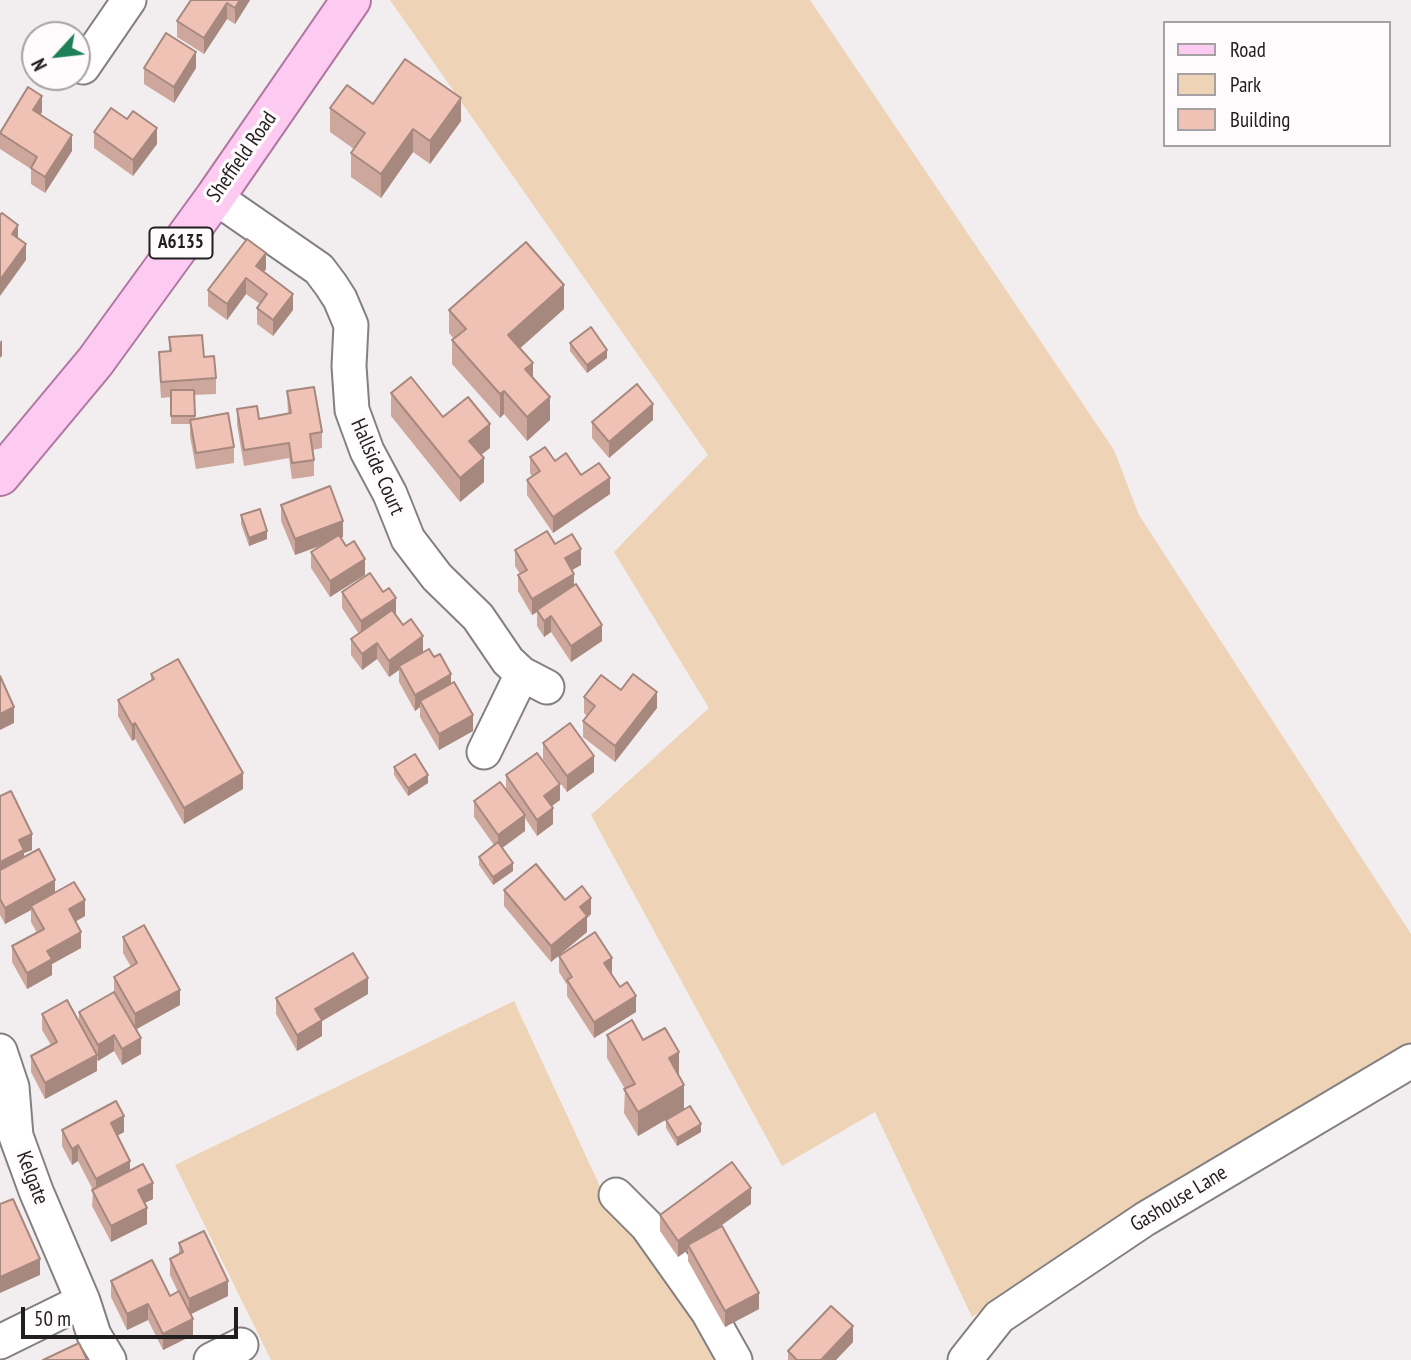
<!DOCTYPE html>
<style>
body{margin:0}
#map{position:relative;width:1411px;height:1360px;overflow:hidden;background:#f2edee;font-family:"PT Sans Narrow",sans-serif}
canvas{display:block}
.legend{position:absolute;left:1163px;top:21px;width:228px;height:126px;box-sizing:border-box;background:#fffafb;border:2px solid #a6a2a3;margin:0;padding:9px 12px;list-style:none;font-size:21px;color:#201e1e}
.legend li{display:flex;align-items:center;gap:14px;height:35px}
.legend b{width:35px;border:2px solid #a6a2a3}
.north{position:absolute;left:21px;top:21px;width:70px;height:70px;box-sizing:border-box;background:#fffafb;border:2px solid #a6a2a3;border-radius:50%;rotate:243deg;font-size:19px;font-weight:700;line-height:28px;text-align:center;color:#201e1e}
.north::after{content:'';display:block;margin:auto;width:24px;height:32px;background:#1d8058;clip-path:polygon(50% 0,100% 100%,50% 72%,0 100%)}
.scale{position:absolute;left:21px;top:1307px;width:217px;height:32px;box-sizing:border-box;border:4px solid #201e1e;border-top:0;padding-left:9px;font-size:21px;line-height:24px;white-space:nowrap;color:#201e1e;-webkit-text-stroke:5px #fffafb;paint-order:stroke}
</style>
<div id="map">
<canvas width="1411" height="1360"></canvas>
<ul class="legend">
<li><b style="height:9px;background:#fdcaf1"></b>Road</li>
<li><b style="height:19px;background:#efd3b6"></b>Park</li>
<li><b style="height:19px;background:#efc2b5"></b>Building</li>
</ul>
<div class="north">N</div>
<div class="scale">50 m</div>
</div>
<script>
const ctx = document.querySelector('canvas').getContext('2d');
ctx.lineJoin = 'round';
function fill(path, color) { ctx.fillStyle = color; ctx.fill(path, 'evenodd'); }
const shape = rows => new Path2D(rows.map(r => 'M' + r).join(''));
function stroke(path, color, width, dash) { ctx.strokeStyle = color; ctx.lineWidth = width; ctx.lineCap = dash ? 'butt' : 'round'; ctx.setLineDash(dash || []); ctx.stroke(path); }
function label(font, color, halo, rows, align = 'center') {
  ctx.font = font + ' "PT Sans Narrow",sans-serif'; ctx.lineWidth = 7; ctx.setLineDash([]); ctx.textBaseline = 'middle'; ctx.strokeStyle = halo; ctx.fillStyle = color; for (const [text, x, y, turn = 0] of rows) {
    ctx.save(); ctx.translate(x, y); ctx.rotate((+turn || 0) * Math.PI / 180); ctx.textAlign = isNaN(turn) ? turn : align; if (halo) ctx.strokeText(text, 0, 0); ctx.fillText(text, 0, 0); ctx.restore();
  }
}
fill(shape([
 [390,0,810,0,1114,450,1139,515,1411,934,1411,1043,1408,1047,997,1299,972,1317,875,1112,782,1166,591,815,709,708,614,552,708,455],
 [514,1001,604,1195,723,1360,271,1360,175,1165]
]), '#efd3b6');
const minor = shape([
 [83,67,129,0],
 [215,197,319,269,331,285,340,299,351,325,349,366,352,410,367,451,390,494,408,539,437,577,478,617,508,661,522,674,547,687],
 [484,752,522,674],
 [0,1051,12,1087,16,1136,36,1191,83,1301,94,1335,109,1360],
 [616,1195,647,1226,708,1312,735,1360],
 [0,1342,83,1301],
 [211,1360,241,1345],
 [965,1360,999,1317,1145,1219,1411,1061]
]);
const primary = shape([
 [0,476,95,362,215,197,351,0]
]);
stroke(minor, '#848081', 37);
stroke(primary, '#af77a1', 42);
stroke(minor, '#fff', 33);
stroke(primary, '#fdcaf1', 38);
fill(shape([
 [191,0,250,0,235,24,227,19,204,54,177,37,177,21],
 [144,68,196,68,174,103,144,84],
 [373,104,461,121,430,164,413,152,381,198,351,177,351,153,354,149,330,132,330,108],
 [42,112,40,115,72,151,45,193,31,184,31,169,0,149,0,132],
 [94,132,157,144,133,176,94,148],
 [266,269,263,272,293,310,273,336,257,324,257,308,260,304,246,294,227,320,208,306,208,290],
 [564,309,520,348,550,420,527,441,504,414,500,418,452,364,452,340,454,339,449,333,449,310],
 [169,337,204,357,216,378,216,394,194,395,195,419,234,447,234,463,196,469,190,436,190,424,171,424,171,397,161,398,159,368,159,352,169,351],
 [570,343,607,358,587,373,570,351],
 [287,391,322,432,322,448,312,450,314,460,314,476,292,479,289,458,244,466,237,425,237,409,259,419,288,414],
 [391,393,443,417,490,448,481,455,484,482,460,502,391,416],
 [653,420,609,458,592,438,592,422],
 [530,457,555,461,581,475,610,494,553,533,527,495,527,480,532,476,530,473],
 [281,505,343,537,341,538,365,575,330,597,311,568,311,552,323,545,295,555,281,521],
 [241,515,267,539,249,546,241,524],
 [555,544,581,565,572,570,574,586,602,641,571,662,551,632,544,637,537,626,537,612,532,615,518,591,518,575,520,574,515,566,515,550],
 [342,592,396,614,423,652,451,684,473,731,439,750,420,717,420,707,415,711,399,682,399,670,389,677,377,659,362,670,351,655,351,639,359,634,342,608],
 [151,674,243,789,184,824,135,739,132,741,118,716,118,700,151,681],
 [621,690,657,708,615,762,583,737,583,721,587,716,584,713,584,697],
 [543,743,594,772,567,792,543,759],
 [394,767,428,783,408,796,394,775],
 [506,775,560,800,551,806,553,824,537,836,525,818,525,831,502,848,513,871,493,885,479,865,479,857,494,845,474,817,474,801,506,789],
 [0,796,32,850,24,853,24,857,55,892,85,916,75,922,81,948,52,964,52,975,27,989,12,962,12,946,37,933,31,922,31,910,5,924,0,915],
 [504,890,565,900,591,914,587,918,587,932,551,962,504,906],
 [123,937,180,1005,136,1029,141,1054,122,1065,114,1051,98,1061,97,1060,97,1071,45,1099,31,1072,31,1056,51,1045,42,1030,42,1014,79,1021,79,1012,114,992,114,977,131,967,123,953],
 [559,956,612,973,611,974,636,1012,594,1038,567,996,567,985,559,972],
 [368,994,322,1021,322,1036,297,1051,276,1014,276,998],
 [607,1035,643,1040,679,1076,684,1109,638,1136,624,1113,625,1089,607,1058],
 [666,1120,701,1132,677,1146,666,1128],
 [62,1130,124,1132,117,1136,130,1171,153,1199,145,1203,147,1224,111,1242,92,1206,93,1190,78,1161,72,1165,62,1146],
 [751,1204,715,1230,759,1309,725,1327,688,1261,688,1250,678,1257,660,1231,660,1215],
 [179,1243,228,1296,191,1314,193,1335,163,1350,148,1320,127,1330,111,1297,111,1281,170,1296,178,1292,170,1275,170,1259,179,1254],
 [853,1342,836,1360,788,1360,788,1351]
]), '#cea79c');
fill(shape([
 [240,0,250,0,235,24,235,8],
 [227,3,227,19,204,54,204,38],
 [196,52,196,68,174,103,174,87],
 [42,96,42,112,33,126,33,110],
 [461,98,461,121,430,164,430,141],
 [157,128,157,144,133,176,133,160],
 [413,129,413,152,381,198,381,174],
 [72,135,72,151,45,193,45,177],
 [18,225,18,241,12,234],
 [26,244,26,260,0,296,0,280],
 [266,253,266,269,256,282,256,266],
 [246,278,246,294,227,320,227,304],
 [564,285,564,309,508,359,508,335],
 [293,294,293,310,273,336,273,320],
 [2,340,2,356,0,358,0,342],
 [607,350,607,358,587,373,587,365],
 [533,363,533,387,525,369],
 [504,391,504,414,500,418,500,394],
 [550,397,550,420,527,441,527,417],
 [653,404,653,420,609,458,609,442],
 [490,424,490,448,469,464,469,441],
 [484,458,484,482,460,502,460,478],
 [610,478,610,494,553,533,553,517],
 [343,521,343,537,295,555,295,539],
 [267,531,267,539,249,546,249,538],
 [581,549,581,565,565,574,565,558],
 [365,559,365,575,330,597,330,581],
 [574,574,574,590,532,615,532,599],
 [396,598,396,614,361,637,361,621],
 [551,616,551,632,544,637,544,621],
 [602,625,602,641,571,662,571,646],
 [423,636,423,652,399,666,399,670,389,677,389,661],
 [377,643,377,659,362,670,362,654],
 [451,674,451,690,420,701,420,707,415,711,415,695],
 [657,692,657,708,615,762,615,746],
 [14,707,14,723,0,730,0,714],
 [473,715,473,731,439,750,439,734],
 [135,723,135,739,132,741,132,725],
 [594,756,594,772,567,792,567,776],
 [243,773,243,789,184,824,184,808],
 [428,775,428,783,408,796,408,788],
 [560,784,560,800,544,812,544,796],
 [553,808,553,824,537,836,537,820],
 [525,815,525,831,498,851,498,835],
 [32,834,32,850,24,853,24,866,0,878,0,862,19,840],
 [513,863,513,871,493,885,493,877],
 [55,880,55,896,31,906,31,910,5,924,5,908],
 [591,898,591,914,587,918,587,932,551,962,551,946,580,907],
 [85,900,85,916,69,925,69,909],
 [81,932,81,948,52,964,52,975,27,989,27,973,47,951],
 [612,958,612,973,604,979,604,963],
 [368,978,368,994,322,1021,322,1036,297,1051,297,1035,315,1009],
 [180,990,180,1005,135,1030,135,1014],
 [636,996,636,1012,594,1038,594,1022],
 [114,1035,114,1051,98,1061,98,1045],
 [141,1038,141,1054,122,1065,122,1049],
 [679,1052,679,1076,669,1058],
 [97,1055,97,1071,45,1099,45,1083],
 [684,1085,684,1109,638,1136,638,1112],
 [124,1116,124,1132,111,1139,111,1123],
 [701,1124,701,1132,677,1146,677,1138],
 [78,1145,78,1161,72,1165,72,1149],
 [130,1161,130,1177,96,1195,96,1179],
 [153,1183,153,1199,138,1206,138,1190],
 [751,1188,751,1204,690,1248,688,1245,688,1250,678,1257,678,1241],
 [147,1208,147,1224,111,1242,111,1226],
 [40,1259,40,1275,0,1293,0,1277],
 [228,1281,228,1296,189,1315,189,1299],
 [759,1293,759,1309,725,1327,725,1311],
 [148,1304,148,1320,127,1330,127,1314],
 [193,1319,193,1335,163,1350,163,1334],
 [853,1326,853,1342,836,1360,821,1360]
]), '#a7887f');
const building = shape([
 [191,0,240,0,235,8,227,3,204,38,177,21,191,0],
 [166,33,196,52,174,87,144,68,166,33],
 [405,59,461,98,430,141,413,129,381,174,351,153,365,133,330,108,347,85,373,104,405,59],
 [28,87,42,96,33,110,72,135,45,177,31,168,37,157,0,133,28,87],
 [111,108,127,119,133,111,157,128,133,160,94,132,111,108],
 [2,213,18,225,12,234,26,244,0,280,0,215,2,213],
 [247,239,266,253,256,266,293,294,273,320,257,308,267,294,246,278,227,304,208,290,247,239],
 [526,242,564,285,508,335,533,363,525,369,550,397,527,417,504,391,500,394,452,340,466,329,449,310,526,242],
 [591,327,607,350,587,365,570,343,591,327],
 [202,335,204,357,214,356,216,378,161,382,159,352,171,351,169,337,202,335],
 [411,377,443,417,468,397,490,424,469,441,484,458,460,478,391,393,411,377],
 [637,384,653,404,609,442,592,422,637,384],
 [314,387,322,432,310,434,314,460,292,463,289,443,244,450,237,409,257,406,259,419,291,413,287,391,314,387],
 [171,390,194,390,195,416,171,416,171,390],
 [228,413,234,447,196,453,190,420,228,413],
 [545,447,555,461,566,453,581,475,599,463,610,478,553,517,527,480,540,471,530,457,545,447],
 [330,486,343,521,295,539,281,505,330,486],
 [260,509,267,531,249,538,241,515,260,509],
 [547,531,555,544,572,534,581,549,565,558,574,574,532,599,518,575,527,570,515,550,547,531],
 [339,535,346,546,354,541,365,559,330,581,311,552,339,535],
 [370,573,383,592,389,588,396,598,361,621,342,592,370,573],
 [576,584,602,625,571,646,551,616,544,621,537,610,576,584],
 [392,610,403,625,411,619,423,636,389,661,377,643,362,654,351,639,392,610],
 [429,649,434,657,440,654,451,674,415,695,399,666,429,649],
 [178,659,243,773,184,808,135,723,132,725,118,700,154,679,151,674,178,659],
 [633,674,657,692,615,746,583,721,595,706,584,697,601,675,621,690,633,674],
 [0,676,14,707,0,714,0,676],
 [454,682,473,715,439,734,420,701,454,682],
 [570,723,594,756,567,776,543,743,570,723],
 [537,753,560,784,544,796,553,808,537,820,506,775,537,753],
 [415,754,428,775,408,788,394,767,415,754],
 [500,782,525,815,498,835,474,801,500,782],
 [11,791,32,834,19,840,24,850,0,862,0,796,11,791],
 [498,842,513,863,493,877,479,857,498,842],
 [39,849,55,880,5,908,0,899,0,870,39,849],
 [536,864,565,900,582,886,591,898,580,907,587,916,551,946,504,890,536,864],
 [74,882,85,900,69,909,81,932,47,951,52,959,27,973,12,946,44,929,31,906,74,882],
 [144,925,180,990,135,1014,114,977,137,963,123,937,144,925],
 [595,932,612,958,604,963,620,987,627,982,636,996,594,1022,567,980,572,977,559,956,595,932],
 [353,953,368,978,315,1009,322,1020,297,1035,276,998,353,953],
 [114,992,141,1038,122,1049,114,1035,98,1045,79,1012,114,992],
 [67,1000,97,1055,45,1083,31,1056,57,1042,42,1014,67,1000],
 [632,1020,643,1040,665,1028,679,1052,669,1058,684,1085,638,1112,624,1089,635,1084,607,1035,632,1020],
 [116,1101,124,1116,111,1123,130,1161,96,1179,78,1145,72,1149,62,1130,116,1101],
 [690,1106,701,1124,677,1138,666,1120,690,1106],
 [732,1162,751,1188,678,1241,660,1215,732,1162],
 [143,1164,153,1183,138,1190,147,1208,111,1226,92,1190,143,1164],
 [13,1199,40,1259,0,1277,0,1204,13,1199],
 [722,1226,759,1293,725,1311,688,1245,722,1226],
 [204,1231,228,1281,189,1299,170,1259,183,1252,179,1243,204,1231],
 [152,1260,170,1296,179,1291,193,1319,163,1334,148,1304,127,1314,111,1281,152,1260],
 [831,1306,853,1326,821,1360,797,1360,788,1351,831,1306],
 [79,1343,87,1360,43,1360,79,1343]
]);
fill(building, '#efc2b5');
stroke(building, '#a7887f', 2);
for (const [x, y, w] of [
 [181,243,63]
]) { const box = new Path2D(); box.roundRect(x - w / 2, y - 15.5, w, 31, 5); ctx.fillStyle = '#fffafb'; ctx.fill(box); stroke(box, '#201e1e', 2); }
label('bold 19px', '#201e1e', null, [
 ["A6135",181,243]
]);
label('21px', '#201e1e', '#fffafb', [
 ["Sheffield Road",242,157,-55],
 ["Hallside Court",377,467,66],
 ["Kelgate",32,1178,69],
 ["Gashouse Lane",1179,1199,-31]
]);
</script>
